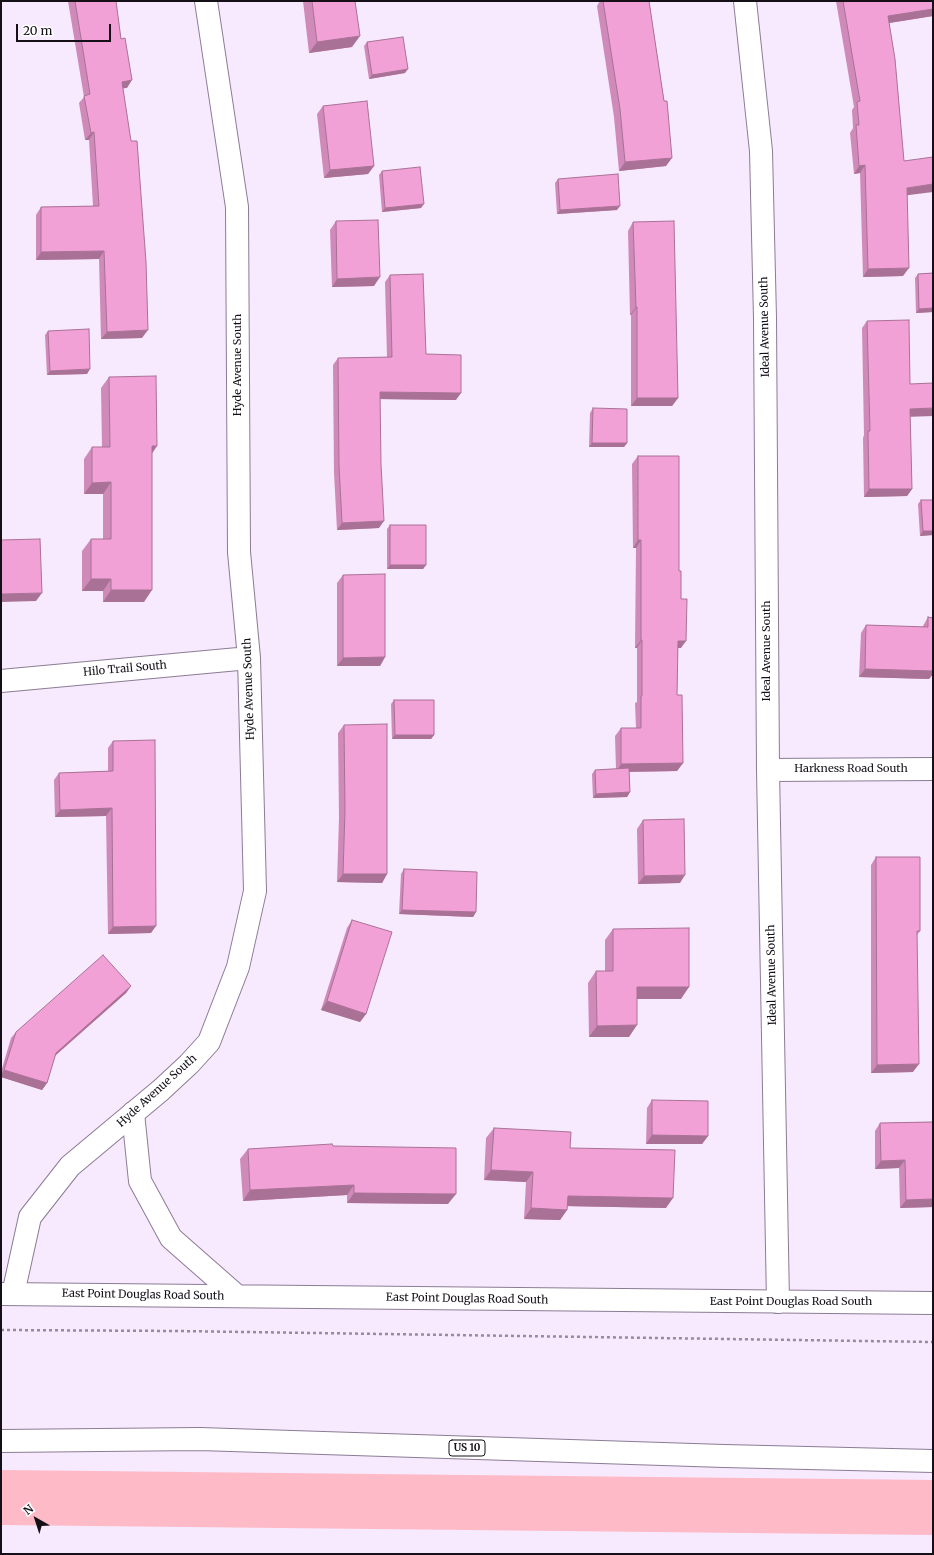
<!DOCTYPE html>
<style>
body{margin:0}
#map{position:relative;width:934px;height:1555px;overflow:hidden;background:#f7e9fe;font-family:Merriweather,serif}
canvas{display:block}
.frame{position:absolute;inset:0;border:2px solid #151018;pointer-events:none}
.north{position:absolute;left:16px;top:1499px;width:40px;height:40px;-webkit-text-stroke:3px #fff;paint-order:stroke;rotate:321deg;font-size:11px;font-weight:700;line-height:16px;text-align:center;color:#151018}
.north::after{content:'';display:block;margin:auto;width:14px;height:18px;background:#151018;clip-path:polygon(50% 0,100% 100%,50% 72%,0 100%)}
.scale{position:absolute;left:16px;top:24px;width:95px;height:18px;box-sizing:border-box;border:2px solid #151018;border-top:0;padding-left:5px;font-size:12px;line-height:14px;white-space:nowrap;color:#151018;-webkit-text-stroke:3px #fff;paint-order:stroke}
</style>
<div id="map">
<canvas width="934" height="1555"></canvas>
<div class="frame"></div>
<div class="north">N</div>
<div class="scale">20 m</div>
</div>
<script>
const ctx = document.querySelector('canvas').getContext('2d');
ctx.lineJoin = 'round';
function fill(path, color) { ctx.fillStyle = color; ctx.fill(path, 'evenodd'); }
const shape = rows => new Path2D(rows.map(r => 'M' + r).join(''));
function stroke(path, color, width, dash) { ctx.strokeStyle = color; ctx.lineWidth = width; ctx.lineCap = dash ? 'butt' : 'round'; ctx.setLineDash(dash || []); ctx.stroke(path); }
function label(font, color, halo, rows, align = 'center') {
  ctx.font = font + ' Merriweather,serif'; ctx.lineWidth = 3; ctx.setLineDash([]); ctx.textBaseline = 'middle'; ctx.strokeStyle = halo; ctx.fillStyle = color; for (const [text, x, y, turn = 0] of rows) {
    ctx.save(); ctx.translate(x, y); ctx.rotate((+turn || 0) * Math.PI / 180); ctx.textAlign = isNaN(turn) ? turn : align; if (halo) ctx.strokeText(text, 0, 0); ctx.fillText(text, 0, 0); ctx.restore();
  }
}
fill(shape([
 [1,1470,933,1480,933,1535,1,1525]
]), '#febac6');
const minor = shape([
 [745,1,761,151,765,318,768,770,778,1302],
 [1,681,249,658],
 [768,770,933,769],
 [13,1294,30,1217,70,1166,161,1090,189,1064,209,1042,238,967,255,891,249,658,239,552,237,207,206,1]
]);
const tertiary = shape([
 [133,1113,140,1181,171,1238,237,1296],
 [1,1294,933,1303]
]);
const motorway = shape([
 [1,1441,200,1439,724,1456,933,1461]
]);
stroke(minor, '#8b7c94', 24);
stroke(tertiary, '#8b7c94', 24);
stroke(motorway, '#8b7c94', 24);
stroke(shape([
 [1,1330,177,1331,933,1342]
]), '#958b9b', 2.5, [3, 3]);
stroke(minor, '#fff', 22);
stroke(tertiary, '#fff', 22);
stroke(motorway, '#fff', 22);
fill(shape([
 [68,1,116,1,127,88,123,88,142,338,101,339,99,259,36,260,36,215,41,207,93,206,89,140,85,140,79,103,84,97],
 [303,1,355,1,352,47,309,53],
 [600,1,649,1,664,101,666,166,619,171,614,117,597,6],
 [836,1,933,1,933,16,889,23,907,195,903,276,863,277,860,173,854,174,850,133,853,128,852,110,854,107],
 [367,42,405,73,369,79,364,46],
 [323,106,374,166,368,174,324,178,317,114],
 [382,171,421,208,382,212,379,175],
 [558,179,617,210,557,214,555,183],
 [336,221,374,286,332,287,330,230],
 [633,222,678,398,672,406,631,406,631,315,630,315,628,231],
 [933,273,933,312,916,313,915,278,918,274],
 [390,275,426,354,456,400,380,399,379,528,337,530,334,473,333,365,338,358,387,357,385,282],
 [867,321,910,384,933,416,910,416,912,489,907,496,864,497,863,438,864,435,862,328],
 [48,331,87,374,47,375,45,335],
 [109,377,152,453,144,602,103,602,103,591,82,591,82,551,91,539,103,539,103,494,84,494,84,459,92,447,102,447,101,388],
 [593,408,627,443,624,447,589,447,590,413],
 [638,456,679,571,681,648,678,648,677,695,683,763,677,771,629,772,630,792,627,797,593,798,592,774,595,770,616,769,615,736,621,728,636,728,635,703,637,702,637,648,635,648,636,548,633,548,632,464],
 [921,500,933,500,933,535,920,536,918,504],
 [390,525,426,565,423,569,387,569,387,529],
 [343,575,385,657,380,666,337,666,337,583],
 [928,617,933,618,933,674,929,679,859,677,861,633,866,625,923,627,923,626],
 [394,700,434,735,431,739,392,739,391,704],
 [344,725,387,874,382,883,337,882,339,818,338,733],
 [113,741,151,933,108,934,106,816,55,817,54,780,59,773,108,771,108,748],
 [643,820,680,883,638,884,637,829],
 [876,857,920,931,917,935,913,1072,871,1073,871,865],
 [404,869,476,912,473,917,399,914,401,874],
 [352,920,366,1014,360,1022,321,1010,347,928],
 [613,929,681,999,637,999,629,1037,589,1037,588,983,596,971,605,971,605,940],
 [131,986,126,993,55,1056,47,1083,42,1090,1,1077,1,1072,11,1038,16,1032],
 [652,1100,708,1136,702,1144,646,1144,647,1108],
 [933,1122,933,1207,900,1208,899,1168,875,1169,875,1131,880,1123],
 [494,1128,570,1148,666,1208,567,1206,567,1210,560,1220,524,1219,526,1182,484,1180,486,1138],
 [333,1146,448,1204,347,1203,347,1195,243,1201,240,1159,248,1149]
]), '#d08ab9');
fill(shape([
 [933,9,933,16,883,24,888,16],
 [360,36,352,47,309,53,317,42],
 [408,69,405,73,369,79,372,75],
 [132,80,127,88,117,89,122,82],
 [94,132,89,140,85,140,91,133],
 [672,158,666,166,619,171,625,162],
 [865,165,860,173,854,174,859,166],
 [374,166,368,174,324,178,330,170],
 [933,184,933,192,901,196,907,188],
 [424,204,421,208,382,212,385,208],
 [620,206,617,210,557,214,560,210],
 [104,251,99,259,36,260,41,252],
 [909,268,903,276,863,277,868,269],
 [380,277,374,286,332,287,337,279],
 [636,307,637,307,631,315,630,315],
 [933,308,933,312,916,313,919,309],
 [148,330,142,338,101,339,107,332],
 [90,369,87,374,47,375,50,371],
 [380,392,461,393,456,400,375,399],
 [637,398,678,398,672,406,631,406],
 [933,408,933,416,905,417,910,409],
 [592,443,627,443,624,447,589,447],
 [152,446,157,446,149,458],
 [111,482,103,494,84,494,92,483],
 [869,489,912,489,907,496,864,497],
 [384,521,379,528,337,530,342,523],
 [923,531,933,531,933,535,920,536],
 [638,540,641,540,636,548,633,548],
 [390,565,426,565,423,569,387,569],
 [91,579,111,579,103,591,82,591],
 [111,590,152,590,144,602,103,602],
 [42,593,36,601,1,602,1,594],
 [641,640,642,640,637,648,635,648],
 [678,641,686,641,681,648,672,648],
 [385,657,380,666,337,666,343,658],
 [865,669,933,669,933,674,929,679,859,677],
 [395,735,434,735,431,739,392,739],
 [683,763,677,771,616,772,621,764],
 [630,792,627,797,593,798,596,794],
 [112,808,106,816,55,817,60,810],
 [343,874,387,874,382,883,337,882],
 [685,875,680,883,638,884,644,876],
 [402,910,476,912,473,917,399,914],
 [156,926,151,933,108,934,113,927],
 [131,986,126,993,51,1059,56,1053],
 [637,987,689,987,681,999,629,999],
 [327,1001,366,1014,360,1022,321,1010],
 [637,1025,629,1037,589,1037,597,1026],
 [919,1064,913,1072,871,1073,877,1065],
 [4,1070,47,1083,42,1090,1,1077,1,1075],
 [652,1135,708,1136,702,1144,646,1144],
 [905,1160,899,1168,875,1169,881,1161],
 [491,1170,533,1172,526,1182,484,1180],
 [354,1185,347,1195,243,1201,250,1190],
 [354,1193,456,1194,448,1204,347,1203],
 [568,1196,673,1198,666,1208,561,1206],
 [933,1199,933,1207,900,1208,906,1200],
 [531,1208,567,1210,560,1220,524,1219]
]), '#a97196');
const building = shape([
 [75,1,116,1,121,39,125,38,132,80,122,82,131,141,137,141,146,262,148,330,107,332,104,251,41,252,41,207,99,206,94,132,91,133,84,96,90,94,75,1],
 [312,1,355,1,360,36,317,42,312,1],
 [603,1,649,1,664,101,667,101,672,158,625,162,620,109,603,1],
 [843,1,933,1,933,9,888,16,895,59,904,161,933,157,933,184,907,188,909,268,868,269,865,165,859,166,856,125,859,125,857,102,860,101,843,1],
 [403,37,408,69,372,75,367,42,403,37],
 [367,101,374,166,330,170,323,106,367,101],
 [420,167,424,204,385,208,382,171,420,167],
 [618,174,620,206,560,210,558,179,618,174],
 [378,220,380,277,337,279,336,221,378,220],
 [674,221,678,398,637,398,637,307,636,307,633,222,674,221],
 [933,273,933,308,919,309,918,274,933,273],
 [423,274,426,354,461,355,461,393,380,392,381,464,384,521,342,523,339,466,338,358,392,357,390,275,423,274],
 [909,320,910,384,933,383,933,408,910,409,912,489,869,489,868,431,870,431,867,321,909,320],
 [89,329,90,369,50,371,48,331,89,329],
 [156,376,157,446,152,446,152,590,111,590,111,579,91,579,91,539,111,539,111,482,92,483,92,447,110,447,109,377,156,376],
 [593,408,627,409,627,443,592,443,593,408],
 [638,456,679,456,679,571,681,571,681,599,687,599,686,641,678,641,677,695,682,695,683,763,621,764,621,728,641,728,641,696,642,696,642,640,641,640,641,540,638,540,638,456],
 [921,500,933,500,933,531,923,531,921,500],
 [390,525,426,525,426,565,390,565,390,525],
 [40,539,42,593,1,594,1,540,40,539],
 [385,574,385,657,343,658,343,575,385,574],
 [928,617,933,618,933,671,865,669,866,625,928,627,928,617],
 [394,700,434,700,434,735,395,735,394,700],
 [387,724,387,874,343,874,345,810,344,725,387,724],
 [155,740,156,926,113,927,112,808,60,810,59,773,113,771,113,741,155,740],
 [629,768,630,792,596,794,595,770,629,768],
 [684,819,685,875,644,876,643,820,684,819],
 [876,857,920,857,920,931,917,931,919,1064,877,1065,876,857],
 [404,869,477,872,476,912,402,910,404,869],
 [352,920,392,932,366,1014,327,1001,352,920],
 [689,928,689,987,637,987,637,1025,597,1026,596,971,613,971,613,929,689,928],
 [103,955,131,986,56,1053,47,1083,4,1070,16,1032,103,955],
 [652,1100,708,1101,708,1136,652,1135,652,1100],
 [933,1122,933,1199,906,1200,905,1160,881,1161,880,1123,933,1122],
 [494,1128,571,1132,570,1148,675,1150,673,1198,568,1196,567,1210,531,1208,533,1172,491,1170,494,1128],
 [332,1144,333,1146,456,1148,456,1194,354,1193,354,1185,250,1190,248,1149,332,1144]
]);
fill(building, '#f2a1d7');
stroke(building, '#a97196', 1);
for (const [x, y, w] of [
 [467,1448,36]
]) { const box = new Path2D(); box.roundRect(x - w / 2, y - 8, w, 16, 3); ctx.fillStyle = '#fff'; ctx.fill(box); stroke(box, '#151018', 1); }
label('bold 10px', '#151018', null, [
 ["US 10",467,1448]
]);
label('11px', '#151018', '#fff', [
 ["Ideal Avenue South",765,327,-91],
 ["Hyde Avenue South",238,365,-90],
 ["Ideal Avenue South",767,651,-90],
 ["Hilo Trail South",125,669,-5],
 ["Hyde Avenue South",249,689,-92],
 ["Harkness Road South",851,769],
 ["Ideal Avenue South",772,975,-91],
 ["Hyde Avenue South",157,1091,-42],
 ["East Point Douglas Road South",143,1295,1],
 ["East Point Douglas Road South",467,1299,1],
 ["East Point Douglas Road South",791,1302]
]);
</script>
